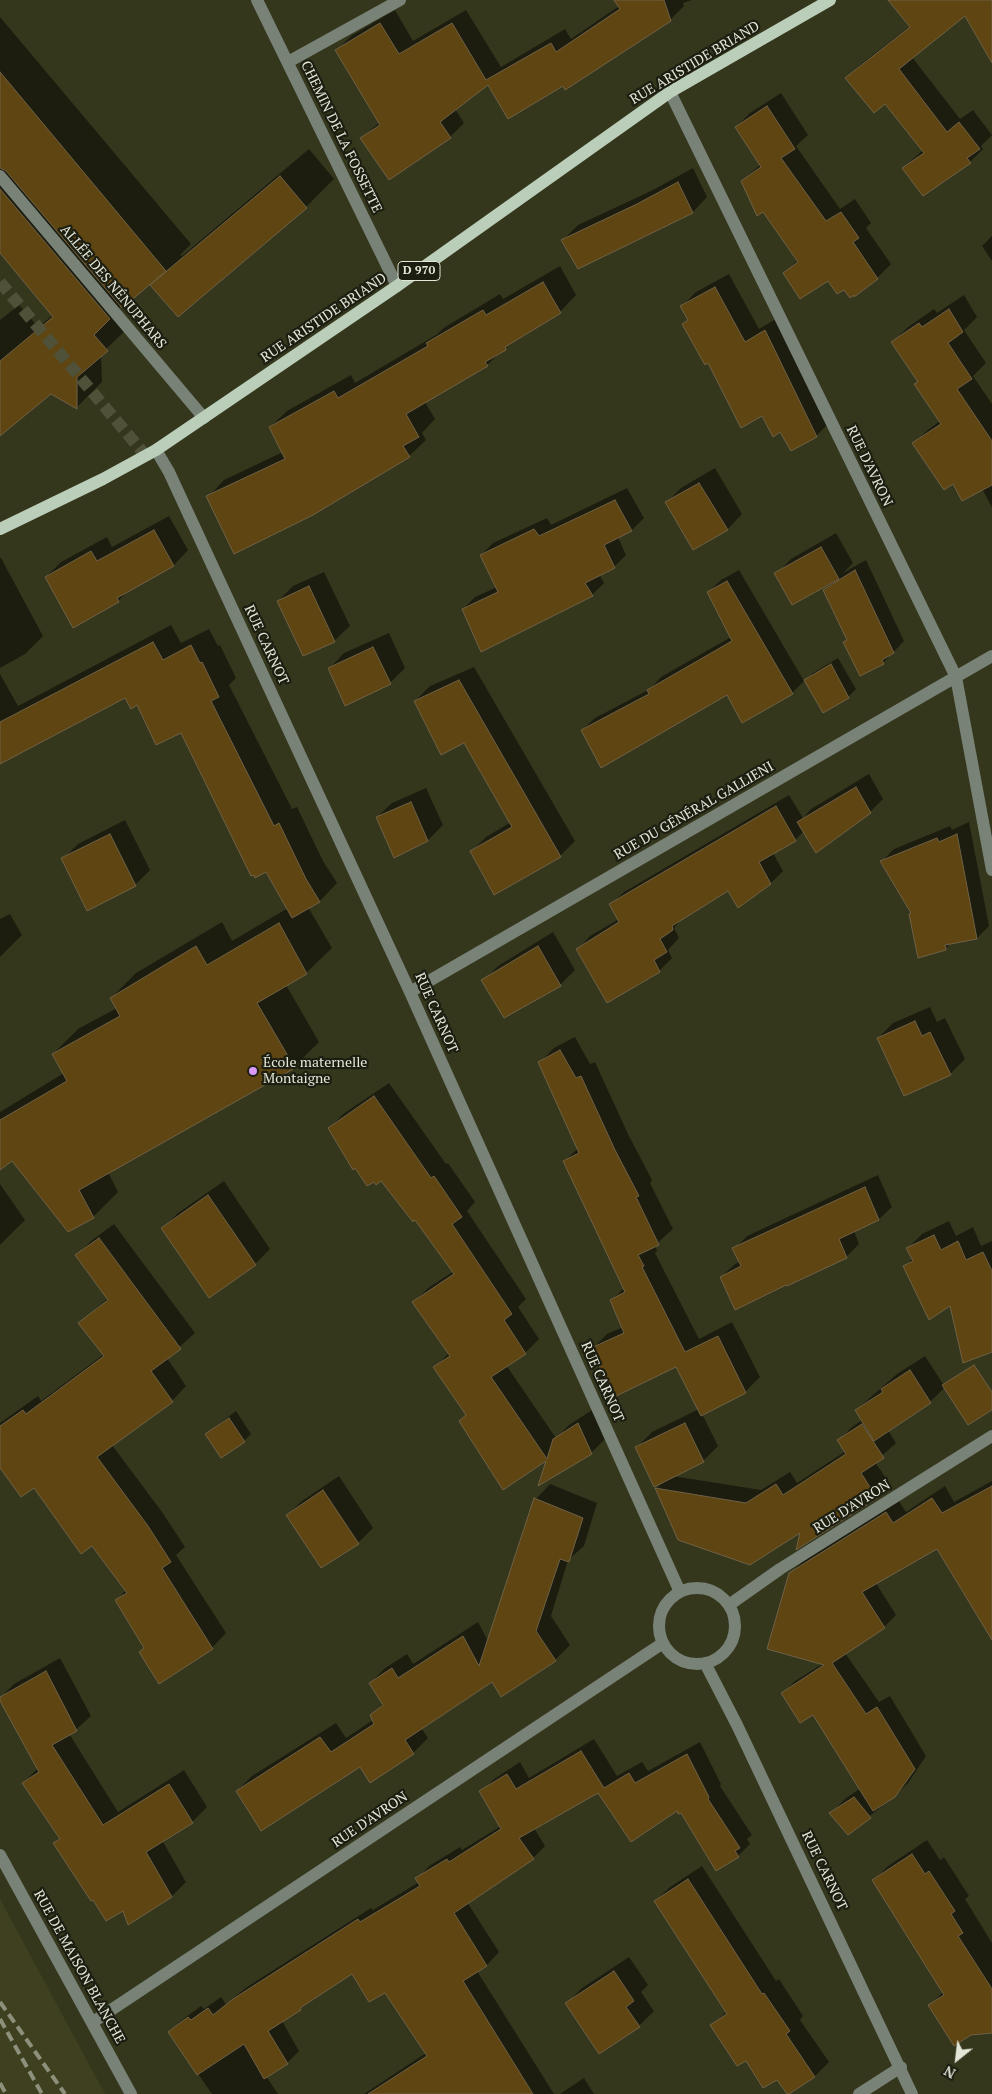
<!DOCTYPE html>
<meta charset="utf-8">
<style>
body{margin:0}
#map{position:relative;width:992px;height:2094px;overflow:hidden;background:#35371d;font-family:"PT Serif",serif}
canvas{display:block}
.north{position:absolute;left:932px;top:2034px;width:50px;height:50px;-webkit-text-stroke:4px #1c1e12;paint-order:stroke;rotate:209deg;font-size:14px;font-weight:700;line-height:20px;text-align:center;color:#e4e7d7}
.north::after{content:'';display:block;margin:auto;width:18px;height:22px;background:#e4e7d7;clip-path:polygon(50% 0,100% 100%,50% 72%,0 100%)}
</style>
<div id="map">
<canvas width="992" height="2094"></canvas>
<div class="north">N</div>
</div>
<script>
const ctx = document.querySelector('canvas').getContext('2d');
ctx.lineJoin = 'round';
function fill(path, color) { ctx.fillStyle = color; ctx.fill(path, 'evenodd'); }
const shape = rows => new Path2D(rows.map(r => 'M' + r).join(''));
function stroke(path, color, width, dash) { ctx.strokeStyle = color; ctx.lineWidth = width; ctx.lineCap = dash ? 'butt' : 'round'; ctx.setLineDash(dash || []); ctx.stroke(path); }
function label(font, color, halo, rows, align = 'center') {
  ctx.font = font + ' "PT Serif",serif'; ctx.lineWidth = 4.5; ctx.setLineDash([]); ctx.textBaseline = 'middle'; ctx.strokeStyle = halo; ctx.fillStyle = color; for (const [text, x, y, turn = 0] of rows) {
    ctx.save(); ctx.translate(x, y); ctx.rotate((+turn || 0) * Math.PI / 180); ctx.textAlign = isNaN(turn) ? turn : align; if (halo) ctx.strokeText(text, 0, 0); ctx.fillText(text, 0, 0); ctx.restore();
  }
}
fill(shape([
 [0,1899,105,2094,0,2094]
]), '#3e401f');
fill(shape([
 [615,0,692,0,683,3,684,6,670,20,563,84,488,83,455,109,464,123,450,137,361,138,380,122,337,50,351,36,395,10,413,41,466,10,501,67,565,29,571,39,619,6],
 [943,0,992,0,992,61,966,14,912,57,960,119,973,110,992,135,981,146,983,149,970,162,903,168,923,150,886,103,847,78,860,65],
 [0,17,191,244,180,255,182,256,309,149,334,179,306,207,178,316,162,272,122,306,118,309,132,324,101,354,102,382,77,407,51,393,0,426,0,320,19,305,38,327,53,315,0,252],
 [781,93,808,135,796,146,840,209,855,199,871,223,866,228,891,264,877,278,845,288,829,279,784,273,798,260,742,181,761,164,736,127,750,113],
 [693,168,707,197,693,212,563,240,578,225,653,190],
 [992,236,992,261,982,246],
 [560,266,576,295,560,312,516,338,487,365,425,402,435,419,422,433,426,440,409,456,208,497,224,480,283,452,270,427,287,411,351,375,355,383,436,335,445,327,500,294,503,299],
 [729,274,759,329,779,317,830,422,816,436,780,431,709,362,683,324,689,318,682,306,696,292],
 [964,295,977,317,964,330,986,363,973,376,992,404,992,507,982,489,953,482,914,443,929,429,940,421,919,381,893,342,908,327,934,309,937,313],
 [715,468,742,514,728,529,694,548,667,502,681,488],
 [627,488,644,518,632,530,618,537,626,555,614,567,599,574,604,583,592,595,463,609,475,597,497,587,481,555,493,543,547,518,551,525],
 [169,516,188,550,174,565,128,591,118,601,73,626,46,577,61,562,107,537,112,547],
 [836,533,853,563,843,573,866,560,904,641,883,663,845,642,848,639,824,590,831,583,776,574,791,559],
 [0,558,1,558,43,636,25,654,0,668],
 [739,570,804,681,792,693,727,693,582,730,595,718,650,689,661,677,731,637,708,592,721,580],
 [324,572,350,626,335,640,304,654,278,601,293,586],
 [171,625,181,643,209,629,218,646,220,645,236,678,229,685,292,809,297,807,323,861,337,883,320,901,308,907,332,948,306,973,286,985,319,1042,294,1067,108,1172,118,1192,93,1217,68,1231,13,1159,0,1168,0,1112,64,1073,53,1054,78,1029,117,1008,111,998,136,973,222,922,232,941,288,908,182,731,126,696,0,762,0,674,18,706],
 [389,633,405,668,390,683,330,668,344,653],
 [838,658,856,689,848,697,823,711,806,680,813,673],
 [474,667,575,841,560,856,494,893,471,852,486,837,511,822,464,741,415,701,430,686],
 [869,774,883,799,870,812,804,831,795,840,773,853,783,871,771,883,738,906,728,889,685,916,674,928,679,938,668,950,672,958,659,971,578,949,590,936,619,919,611,904,624,892,789,795,803,818,811,809],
 [426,788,443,825,428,840,394,856,377,817,392,803],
 [125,820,150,870,135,885,88,909,63,859,78,844],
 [969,822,989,926,977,938,951,943,945,949,912,913,882,861,894,849,950,826,952,830],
 [10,914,22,935,0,957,0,919],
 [553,932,575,970,560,985,483,981,498,966],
 [930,1007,937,1022,945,1018,965,1059,950,1074,878,1038,893,1023],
 [575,1037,590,1064,595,1062,629,1136,652,1180,650,1183,673,1229,655,1245,657,1251,655,1253,699,1339,732,1322,760,1377,745,1392,702,1414,718,1446,703,1461,673,1476,761,1490,790,1472,797,1483,846,1451,839,1440,852,1427,862,1420,856,1410,897,1374,925,1356,945,1387,930,1402,888,1430,896,1443,875,1462,890,1484,876,1497,802,1531,656,1489,663,1482,637,1447,652,1432,699,1409,677,1365,593,1348,607,1334,623,1327,612,1300,624,1288,565,1161,578,1148,540,1062,554,1048],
 [389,1083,446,1164,448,1163,475,1202,467,1211,526,1299,518,1307,539,1339,525,1353,506,1365,556,1438,569,1425,592,1410,605,1439,591,1453,549,1458,504,1488,460,1421,467,1414,435,1367,449,1353,414,1302,428,1288,454,1271,415,1218,381,1180,329,1129,343,1114],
 [878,1175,892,1207,879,1219,854,1231,859,1244,846,1257,721,1277,734,1265,740,1261,734,1249,747,1236],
 [224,1181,270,1249,255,1264,209,1296,163,1228,178,1213],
 [0,1184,25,1220,0,1245],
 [949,1221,956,1236,973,1227,981,1246,992,1241,992,1350,951,1304,905,1267,913,1258,907,1249,922,1234],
 [114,1224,195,1333,167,1358,186,1386,172,1401,112,1445,162,1512,185,1547,176,1555,226,1633,212,1648,145,1647,117,1600,126,1590,92,1545,34,1486,0,1466,0,1423,38,1396,41,1401,104,1354,80,1323,108,1298,77,1255,91,1241],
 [236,1411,251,1434,244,1441,206,1434],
 [339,1476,373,1528,358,1543,287,1515,302,1501],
 [992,1481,992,1638,938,1547,876,1583,896,1615,884,1627,845,1653,879,1702,890,1696,926,1756,908,1783,895,1796,848,1833,831,1813,846,1798,861,1788,814,1713,783,1693,795,1681,822,1664,790,1574,803,1561,899,1501,906,1512,945,1486,954,1502],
 [550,1484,597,1503,584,1546,568,1560,551,1616,570,1645,555,1660,492,1681,421,1728,428,1738,413,1753,237,1791,252,1776,336,1723,346,1738,373,1720,371,1715,383,1703,370,1683,385,1668,407,1654,413,1664,478,1622,488,1641,536,1499],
 [60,1658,91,1716,70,1735,118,1812,184,1770,207,1807,192,1822,162,1840,186,1882,172,1896,123,1909,55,1844,60,1838,23,1783,38,1768,0,1698,14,1684],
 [594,1739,617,1776,642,1762,648,1771,700,1742,721,1784,720,1786,752,1835,747,1839,750,1844,738,1856,681,1811,599,1791,534,1828,545,1846,533,1858,467,1902,499,1952,487,1965,477,1971,554,2094,364,2094,426,2053,385,1992,352,1972,282,2021,299,2051,287,2063,266,2076,278,2094,212,2094,169,2032,182,2020,201,2006,204,2009,221,1997,226,2004,247,1987,371,1908,373,1910,419,1882,417,1879,429,1866,460,1847,462,1850,501,1826,481,1792,494,1779,520,1762,529,1778],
 [927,1840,940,1860,944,1857,969,1896,965,1899,992,1943,992,2031,930,2005,943,1992,874,1880,888,1866],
 [702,1866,776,1981,779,1979,803,2016,800,2020,829,2062,815,2076,788,2093,777,2078,746,2059,712,2026,727,2011,655,1901,670,1887],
 [629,1957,648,1985,641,1992,654,2011,639,2026,599,2052,567,2003,582,1988],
 [584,2078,594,2094,560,2094]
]), '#0007');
const building = shape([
 [614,0,664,0,671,21,565,90,563,86,508,119,488,85,440,122,451,138,389,180,360,138,380,125,335,50,380,23,399,54,452,23,486,80,551,43,556,52,620,9,614,0],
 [888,0,992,0,992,63,965,16,899,69,947,132,959,122,980,149,967,158,971,163,923,196,902,168,924,153,885,104,874,113,845,78,910,27,888,0],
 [0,72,166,271,122,308,6,171,0,168,0,72],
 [767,106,795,149,781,158,826,221,841,212,859,238,853,242,878,279,854,297,854,295,850,298,844,290,837,294,828,281,800,299,783,273,798,262,763,212,757,216,741,181,761,167,735,127,767,106],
 [280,176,307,208,178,317,150,285,280,176],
 [678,182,693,213,578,269,561,240,637,204,678,182],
 [0,189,110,319,94,335,108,351,77,377,77,409,51,394,0,436,0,361,53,317,0,253,0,189],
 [543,282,561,313,505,347,506,350,485,362,488,366,406,414,419,437,403,446,410,457,313,515,234,554,206,496,285,459,269,427,334,391,338,398,428,346,426,343,483,310,486,315,543,282],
 [715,287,745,342,765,330,817,437,791,451,780,432,773,437,762,416,741,428,708,363,705,365,682,324,688,320,680,306,715,287],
 [949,309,963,332,948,343,972,379,957,389,992,441,992,485,962,501,953,484,944,490,912,443,941,424,914,384,918,382,891,342,919,323,922,327,949,309],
 [699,483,728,530,693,550,665,502,699,483],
 [615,500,632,531,604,545,615,568,585,583,593,596,481,652,462,609,498,592,480,555,534,529,539,536,615,500],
 [154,530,174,566,117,598,119,602,73,628,45,577,91,551,97,561,154,530],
 [821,547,839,579,792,605,774,573,821,547],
 [855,570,894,653,882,660,884,664,860,676,843,642,847,640,823,590,855,570],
 [727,581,793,694,742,723,727,695,601,768,581,730,649,694,647,690,732,641,707,592,727,581],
 [309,586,335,642,303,656,277,601,309,586],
 [153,642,163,660,191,645,200,663,202,662,219,697,211,701,274,826,279,823,306,879,320,902,292,918,266,872,255,878,254,875,251,876,181,733,156,745,137,705,131,709,125,698,0,764,0,722,153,642],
 [373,647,391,684,345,706,328,668,373,647],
 [831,664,849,698,823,713,804,680,831,664],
 [459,680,561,857,494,895,470,851,512,827,464,743,441,755,414,701,459,680],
 [856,787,871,813,816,853,797,822,856,787],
 [411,802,428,841,394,858,376,817,411,802],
 [776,806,796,841,759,862,771,884,738,908,728,891,672,926,673,930,660,939,667,952,654,960,660,972,607,1003,576,949,619,922,609,904,776,806],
 [110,834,136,886,87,911,61,858,110,834],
 [957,834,977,939,945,945,946,950,918,958,909,914,911,913,880,861,937,838,939,842,957,834],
 [279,923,307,974,257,1003,295,1068,79,1190,94,1218,68,1232,12,1161,0,1170,0,1120,67,1081,52,1054,120,1016,110,998,196,946,207,965,279,923],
 [538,946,561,986,504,1018,481,980,538,946],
 [915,1021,922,1036,930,1032,951,1075,904,1096,877,1038,915,1021],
 [560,1050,576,1078,581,1076,615,1150,639,1196,636,1197,659,1245,638,1255,644,1266,642,1267,685,1352,718,1336,746,1393,701,1416,676,1367,614,1397,591,1348,624,1333,610,1300,625,1292,563,1161,579,1153,538,1062,560,1050],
 [374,1096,431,1178,434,1176,462,1217,452,1224,512,1314,504,1320,526,1354,491,1377,547,1459,553,1439,578,1423,592,1454,538,1486,546,1461,503,1490,459,1421,466,1415,433,1367,450,1356,412,1302,454,1274,415,1220,413,1222,381,1181,376,1185,374,1182,367,1186,355,1168,353,1170,328,1128,374,1096],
 [865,1187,879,1220,839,1239,847,1258,787,1286,786,1285,735,1310,720,1277,741,1266,732,1248,865,1187],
 [208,1195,256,1265,209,1298,161,1228,208,1195],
 [934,1235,941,1250,958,1241,966,1260,983,1252,992,1271,992,1352,963,1363,950,1306,929,1320,903,1266,913,1261,906,1248,934,1235],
 [99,1238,181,1349,151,1371,173,1402,97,1457,148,1526,171,1562,162,1568,213,1649,159,1684,139,1652,144,1648,115,1600,127,1593,92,1546,81,1554,34,1488,21,1497,0,1468,0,1426,23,1410,26,1414,104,1356,78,1323,108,1300,75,1255,99,1238],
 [974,1365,992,1392,992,1410,968,1425,942,1385,974,1365],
 [910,1370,931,1403,874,1441,855,1410,883,1392,881,1389,910,1370],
 [229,1418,245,1442,221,1458,205,1434,229,1418],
 [685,1423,704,1462,654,1487,635,1447,685,1423],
 [862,1424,884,1458,861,1473,877,1498,796,1550,800,1533,750,1565,678,1540,655,1488,746,1503,776,1484,783,1495,846,1454,837,1440,862,1424],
 [992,1486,992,1640,937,1549,862,1592,885,1628,832,1663,866,1714,877,1707,915,1769,895,1797,873,1811,813,1715,800,1723,781,1693,824,1665,767,1649,789,1573,886,1512,893,1523,932,1498,942,1513,992,1486],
 [323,1490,359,1544,321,1568,286,1515,323,1490],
 [534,1498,583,1518,569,1562,560,1559,536,1631,556,1661,501,1697,492,1682,405,1740,414,1754,370,1783,360,1767,261,1831,236,1791,320,1737,331,1752,374,1724,370,1715,383,1705,369,1683,392,1668,398,1678,463,1636,479,1666,534,1498],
 [46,1671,77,1731,52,1745,103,1825,169,1784,193,1823,146,1852,172,1897,128,1925,123,1911,106,1921,93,1900,91,1901,53,1843,60,1839,22,1783,39,1772,0,1701,0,1697,46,1671],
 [581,1751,604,1788,629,1773,635,1783,687,1754,709,1797,708,1799,740,1848,735,1851,739,1857,716,1871,681,1813,678,1814,677,1811,631,1842,598,1793,519,1838,534,1859,454,1913,487,1966,463,1981,533,2094,368,2094,427,2056,385,1993,369,2002,352,1974,300,2008,301,2010,268,2031,288,2064,264,2079,244,2044,197,2075,168,2032,188,2017,191,2020,208,2008,213,2015,233,1999,358,1919,360,1922,420,1886,415,1878,447,1859,449,1862,501,1829,479,1791,507,1774,516,1789,581,1751],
 [854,1797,871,1818,848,1835,829,1813,854,1797],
 [912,1854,925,1874,929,1871,955,1911,951,1914,963,1933,958,1936,992,1989,992,2033,971,2035,954,2046,928,2005,944,1995,872,1880,912,1854],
 [688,1879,762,1994,764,1993,790,2031,786,2034,815,2077,789,2094,787,2094,777,2080,763,2088,746,2061,737,2066,710,2025,727,2014,654,1901,688,1879],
 [614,1971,634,2001,626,2007,640,2027,599,2054,565,2003,614,1971]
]);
fill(building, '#5f4511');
stroke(building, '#6f6147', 1);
stroke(shape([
 [0,282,146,456]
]), '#4f5139', 12, [12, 6]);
stroke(shape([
 [257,0,397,286],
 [288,62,400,0],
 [670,92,956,677,992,870],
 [0,176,204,418],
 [156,450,169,472,410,992,680,1592],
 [410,992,992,656],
 '659 1626a38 38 0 1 1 76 0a38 38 0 1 1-76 0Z',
 [729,1605,780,1569,992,1436],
 [705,1663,737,1725,912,2094],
 [0,1855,131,2094],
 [93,2022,663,1643],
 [859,2094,901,2067]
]), '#788277', 12);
stroke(shape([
 [0,529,103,479,156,450,397,286,670,92,830,0]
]), '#baceb9', 12);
stroke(shape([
 [0,2002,65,2094],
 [0,2019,42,2094],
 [0,2083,6,2094]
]), '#8d907b', 4, [10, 5]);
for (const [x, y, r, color] of [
 [253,1071,5,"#d99af7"]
]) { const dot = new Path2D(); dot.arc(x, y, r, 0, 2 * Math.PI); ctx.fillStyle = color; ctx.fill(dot); stroke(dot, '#1c1e12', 2); }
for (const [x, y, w] of [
 [419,271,42]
]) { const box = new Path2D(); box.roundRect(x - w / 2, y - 9.5, w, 19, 4); ctx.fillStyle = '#1c1e12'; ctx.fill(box); stroke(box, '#e4e7d7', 1); }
label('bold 12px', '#e4e7d7', null, [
 ["D 970",419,271]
]);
label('14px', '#e4e7d7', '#1c1e12', [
 ["RUE ARISTIDE BRIAND",695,63,-31],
 ["CHEMIN DE LA FOSSETTE",341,137,64],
 ["ALLÉE DES NÉNUPHARS",113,287,50],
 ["RUE ARISTIDE BRIAND",324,318,-34],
 ["RUE D'AVRON",869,466,64],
 ["RUE CARNOT",266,645,65],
 ["RUE DU GÉNÉRAL GALLIENI",694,811,-30],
 ["RUE CARNOT",436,1013,66],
 ["RUE CARNOT",602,1382,66],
 ["RUE D'AVRON",852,1507,-32],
 ["RUE D'AVRON",370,1820,-34],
 ["RUE CARNOT",824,1871,64],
 ["RUE DE MAISON BLANCHE",79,1967,61]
]);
label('14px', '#e4e7d7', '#1c1e12', [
 ["École maternelle",263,1063],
 ["Montaigne",263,1079]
], 'left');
</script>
